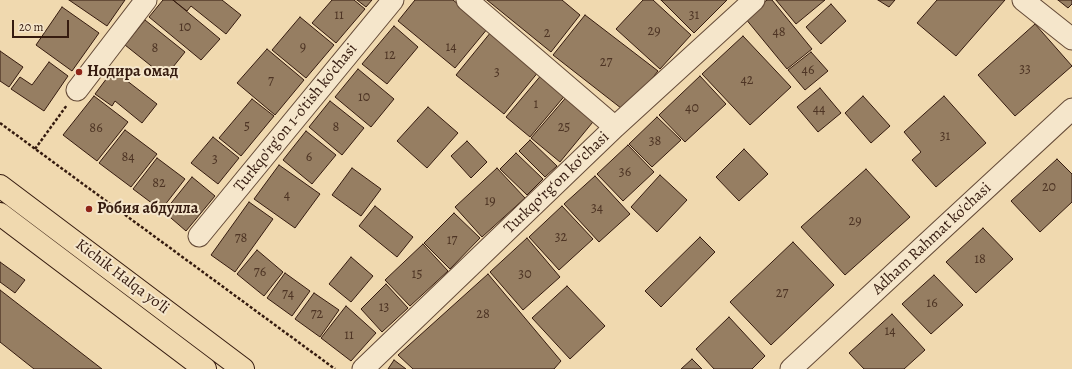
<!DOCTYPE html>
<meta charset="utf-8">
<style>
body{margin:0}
#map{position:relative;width:1072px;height:369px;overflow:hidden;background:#f0d9af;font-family:Alegreya,serif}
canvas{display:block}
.scale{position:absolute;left:12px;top:20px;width:57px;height:18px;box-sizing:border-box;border:2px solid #351b0f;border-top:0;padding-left:5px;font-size:12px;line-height:14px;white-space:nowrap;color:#351b0f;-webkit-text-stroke:3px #f5e6cb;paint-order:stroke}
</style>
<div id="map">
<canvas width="1072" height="369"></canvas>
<div class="scale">20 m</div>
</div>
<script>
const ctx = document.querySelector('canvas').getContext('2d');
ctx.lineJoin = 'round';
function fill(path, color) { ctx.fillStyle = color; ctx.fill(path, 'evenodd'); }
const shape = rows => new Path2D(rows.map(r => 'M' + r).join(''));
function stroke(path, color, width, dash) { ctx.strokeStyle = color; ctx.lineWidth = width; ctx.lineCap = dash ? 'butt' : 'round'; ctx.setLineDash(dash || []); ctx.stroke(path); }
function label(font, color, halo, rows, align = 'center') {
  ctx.font = font + ' Alegreya,serif'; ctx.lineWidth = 4; ctx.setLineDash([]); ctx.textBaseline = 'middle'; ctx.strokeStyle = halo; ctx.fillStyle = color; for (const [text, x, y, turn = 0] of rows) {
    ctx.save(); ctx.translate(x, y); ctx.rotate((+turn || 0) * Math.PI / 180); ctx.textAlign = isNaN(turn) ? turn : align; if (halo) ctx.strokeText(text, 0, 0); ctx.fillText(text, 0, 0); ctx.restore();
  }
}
const building = shape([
 [69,0,125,0,107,26,69,0],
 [163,0,173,0,220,39,201,60,149,17,163,0],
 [173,0,222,0,241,15,226,34,191,6,187,11,173,0],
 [332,0,354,0,365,9,336,43,312,23,332,0],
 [357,0,372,0,366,7,357,0],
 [415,0,453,0,488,28,455,68,398,21,415,0],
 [487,0,562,0,580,15,551,52,487,0],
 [643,0,653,0,691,35,660,69,616,29,643,0],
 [661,0,727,0,694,33,661,0],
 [767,0,772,0,812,49,787,69,745,18,767,0],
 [776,0,825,0,796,24,776,0],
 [878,0,895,0,889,7,878,0],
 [937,0,1005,0,956,56,917,23,937,0],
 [1058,0,1072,0,1072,4,1068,8,1058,0],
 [831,4,846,21,821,44,806,27,831,4],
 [62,7,99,33,72,71,36,45,62,7],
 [585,15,658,71,626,112,553,55,585,15],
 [300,17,334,45,306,78,272,50,300,17],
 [145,20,185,52,165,77,125,45,145,20],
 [1035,24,1072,66,1015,116,978,75,1035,24],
 [394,26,418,47,387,84,362,64,394,26],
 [491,32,539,71,504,114,456,75,491,32],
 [743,36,791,87,750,125,702,74,743,36],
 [267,49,304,80,275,115,237,83,267,49],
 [0,51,23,67,9,87,0,81,0,51],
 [811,52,828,71,805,90,788,70,811,52],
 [49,62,68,76,44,111,11,89,20,77,32,85,49,62],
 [358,69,394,99,371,127,335,97,358,69],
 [113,70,157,104,142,123,115,101,112,106,95,94,113,70],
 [543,73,567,93,530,137,506,117,543,73],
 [700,76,726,104,685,142,659,115,700,76],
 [820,88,841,113,818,132,797,107,820,88],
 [569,94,597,117,560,162,531,138,569,94],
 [94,96,128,122,97,161,63,135,94,96],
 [863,96,890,126,871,143,845,113,863,96],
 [944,96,986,143,936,187,912,160,921,152,904,132,944,96],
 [252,99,274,116,241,156,219,138,252,99],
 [330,101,364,128,342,155,309,127,330,101],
 [428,107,458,133,427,168,397,141,428,107],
 [657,117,681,140,652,167,629,144,657,117],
 [125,130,157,154,131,187,99,163,125,130],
 [306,131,336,155,312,184,283,160,306,131],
 [213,137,239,158,218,184,191,163,213,137],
 [530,140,557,166,545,177,519,151,530,140],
 [467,141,487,162,471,178,451,156,467,141],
 [628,145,654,172,623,201,597,174,628,145],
 [744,149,768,174,739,201,716,177,744,149],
 [516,153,543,179,527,195,500,169,516,153],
 [157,158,185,179,161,210,133,189,157,158],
 [1057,159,1072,174,1072,202,1040,232,1011,201,1057,159],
 [279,165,320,194,295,228,254,199,279,165],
 [352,168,381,189,361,216,332,195,352,168],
 [497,168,525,198,482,237,455,207,497,168],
 [866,169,910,217,845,275,801,227,866,169],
 [660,175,687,200,657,232,631,207,660,175],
 [595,176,630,214,599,242,564,204,595,176],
 [192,177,215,196,186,231,164,212,192,177],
 [249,202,273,219,235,272,211,255,249,202],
 [375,206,413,237,397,257,359,226,375,206],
 [562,206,593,239,559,270,529,237,562,206],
 [454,213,480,238,450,269,424,243,454,213],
 [983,228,1013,259,976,293,946,262,983,228],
 [700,237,715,252,661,307,645,291,700,237],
 [527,238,560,277,523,310,490,272,527,238],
 [793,242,834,285,771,345,730,302,793,242],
 [423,244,448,271,410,306,385,280,423,244],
 [257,250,283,272,264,296,237,274,257,250],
 [351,257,373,276,351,302,329,284,351,257],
 [0,262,25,280,15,293,0,282,0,262],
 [285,273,310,291,292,316,267,298,285,273],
 [488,274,561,361,554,369,413,369,398,355,488,274],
 [934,275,963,305,931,334,902,304,934,275],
 [386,284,408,308,382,332,361,309,386,284],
 [567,286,605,326,570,359,532,318,567,286],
 [0,290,102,369,34,369,0,342,0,290],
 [314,293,339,310,320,337,295,319,314,293],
 [346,306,376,333,351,361,321,338,346,306],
 [892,314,925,350,904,369,864,369,849,353,892,314],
 [729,317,765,356,752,369,714,369,696,349,729,317],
 [692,359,702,369,681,369,692,359],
 [394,360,406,369,388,369,394,360]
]);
fill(building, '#967e62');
stroke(building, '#351b0f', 1);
const minor = shape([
 [467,0,615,127],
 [1023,0,1072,39],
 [77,90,146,0],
 [199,236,393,0],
 [363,369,615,127,754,0],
 [791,369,1072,109]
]);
const highway = shape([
 [0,186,243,369],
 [0,214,205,369]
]);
stroke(minor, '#644a37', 23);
stroke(highway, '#351b0f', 24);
stroke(shape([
 [0,123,335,369],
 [35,149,67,105]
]), '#351b0f', 2.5, [3, 2]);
stroke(minor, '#f5e6cb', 21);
stroke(highway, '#f0d9af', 22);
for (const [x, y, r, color] of [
 [79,72,4,"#8f2418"],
 [89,209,4,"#8f2418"]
]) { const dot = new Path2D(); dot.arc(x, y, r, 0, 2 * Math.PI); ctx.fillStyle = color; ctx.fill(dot); stroke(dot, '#f5e6cb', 1.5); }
label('14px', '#4d3424', null, [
 ["11",339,16],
 ["31",694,16],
 ["10",185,28],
 ["29",654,32],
 ["48",779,33],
 ["2",547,34],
 ["9",303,48],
 ["14",451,48],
 ["8",155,49],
 ["12",390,56],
 ["27",606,63],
 ["33",1025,70],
 ["46",808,71],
 ["3",497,73],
 ["42",747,81],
 ["7",271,82],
 ["10",364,98],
 ["1",536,105],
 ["40",692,109],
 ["44",819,110],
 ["5",247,127],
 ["8",336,128],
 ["25",564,128],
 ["86",96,129],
 ["31",945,137],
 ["38",655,142],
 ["84",128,158],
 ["6",309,158],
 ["3",215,160],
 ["36",625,173],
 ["82",159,184],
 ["20",1049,188],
 ["4",287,196],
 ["19",490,202],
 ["34",597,209],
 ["29",855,222],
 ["32",561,238],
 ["78",241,239],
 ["17",452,241],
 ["18",980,260],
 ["76",260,273],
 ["15",417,275],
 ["30",525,275],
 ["27",782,294],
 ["74",288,295],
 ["16",932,304],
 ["13",384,308],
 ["72",317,315],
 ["28",483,315],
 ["14",890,332],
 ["11",349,336]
]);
label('bold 16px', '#351b0f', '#f5e6cb', [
 ["Нодира омад",87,72],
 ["Робия абдулла",97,209]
], 'left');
label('16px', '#351b0f', '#f5e6cb', [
 ["Turkqo'rg'on 1-o'tish ko'chasi",296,118,-51],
 ["Turkqoʻrgʻon koʻchasi",557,183,-44],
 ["Adham Rahmat ko'chasi",932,239,-43],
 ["Kichik Halqa yo'li",122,277,37]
]);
</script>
